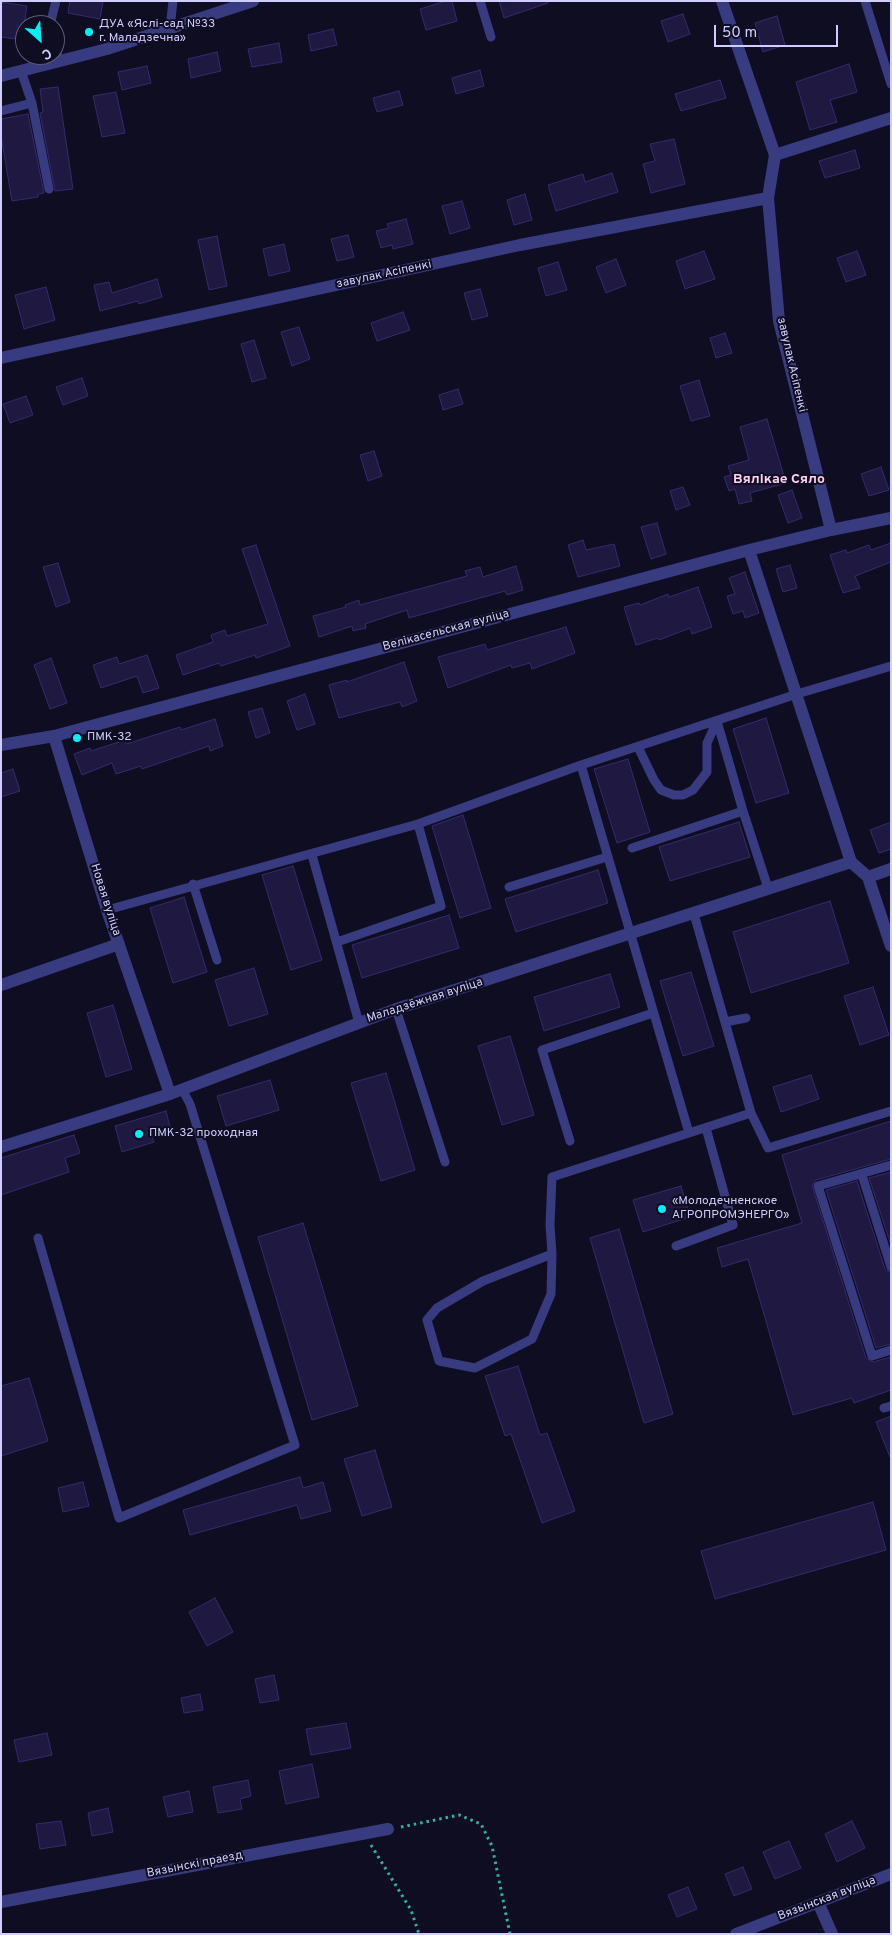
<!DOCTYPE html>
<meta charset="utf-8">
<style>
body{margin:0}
#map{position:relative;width:892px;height:1935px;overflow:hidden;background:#0f0d21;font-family:Overpass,sans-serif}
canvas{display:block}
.frame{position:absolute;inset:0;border:2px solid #d0ceff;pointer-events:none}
.north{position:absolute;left:15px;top:15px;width:50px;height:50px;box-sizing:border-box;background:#0f0d21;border:1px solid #5c5a7a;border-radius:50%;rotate:154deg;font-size:14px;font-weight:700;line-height:20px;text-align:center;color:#d0ceff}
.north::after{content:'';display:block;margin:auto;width:18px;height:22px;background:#01f0f7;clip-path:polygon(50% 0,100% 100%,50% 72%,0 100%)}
.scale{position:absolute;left:714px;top:25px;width:124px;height:22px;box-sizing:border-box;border:2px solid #d0ceff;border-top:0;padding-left:6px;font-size:15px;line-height:18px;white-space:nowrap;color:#d0ceff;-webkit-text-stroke:4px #0f0d21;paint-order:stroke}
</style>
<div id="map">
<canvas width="892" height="1935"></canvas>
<div class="frame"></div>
<div class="north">С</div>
<div class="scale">50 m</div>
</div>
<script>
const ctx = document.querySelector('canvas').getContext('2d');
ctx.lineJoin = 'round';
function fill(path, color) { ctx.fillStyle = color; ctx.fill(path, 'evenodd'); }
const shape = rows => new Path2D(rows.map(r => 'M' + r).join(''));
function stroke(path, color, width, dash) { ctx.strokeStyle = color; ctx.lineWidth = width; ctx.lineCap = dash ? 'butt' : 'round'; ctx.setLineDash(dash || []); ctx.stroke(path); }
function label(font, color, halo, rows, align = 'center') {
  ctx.font = font + ' Overpass,sans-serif'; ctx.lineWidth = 4; ctx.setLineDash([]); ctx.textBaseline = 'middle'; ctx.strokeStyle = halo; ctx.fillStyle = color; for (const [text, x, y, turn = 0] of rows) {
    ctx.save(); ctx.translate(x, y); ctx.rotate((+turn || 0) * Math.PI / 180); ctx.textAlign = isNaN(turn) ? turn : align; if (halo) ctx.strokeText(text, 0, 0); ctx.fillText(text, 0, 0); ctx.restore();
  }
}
const building = shape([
 [70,1,103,1,100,19,68,13,70,1],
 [446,1,452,1,457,21,426,30,420,9,446,1],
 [499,1,548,1,548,3,504,18,499,1],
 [1,2,27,6,22,40,1,37,1,2],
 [683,14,690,34,668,42,661,21,683,14],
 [777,16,785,45,763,52,755,23,777,16],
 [333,29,337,45,311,51,308,35,333,29],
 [279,43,282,62,252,67,248,49,279,43],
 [217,52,221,71,191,78,188,59,217,52],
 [849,64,857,92,830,100,837,122,810,130,796,82,849,64],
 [147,66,151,83,122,90,118,72,147,66],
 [480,70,484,86,456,94,452,78,480,70],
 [720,80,726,98,681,111,675,94,720,80],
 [58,87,73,189,55,191,40,113,43,112,40,89,58,87],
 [399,91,403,105,377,112,373,98,399,91],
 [116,92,125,133,102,137,93,96,116,92],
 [28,114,44,193,38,194,38,197,12,201,1,136,1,119,28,114],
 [674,139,685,184,651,193,643,164,655,161,650,144,674,139],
 [855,150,860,168,825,178,819,161,855,150],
 [612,173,618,192,556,211,548,185,583,174,585,182,612,173],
 [525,194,532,220,514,225,507,200,525,194],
 [462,201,470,228,450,234,442,206,462,201],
 [406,219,413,244,393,249,392,245,381,248,376,231,389,228,387,224,406,219],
 [348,235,354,257,337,261,331,239,348,235],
 [217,236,227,286,209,290,198,240,217,236],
 [284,244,290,271,269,276,263,249,284,244],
 [704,251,715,279,685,289,676,261,704,251],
 [857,251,866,275,846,282,837,258,857,251],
 [616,259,626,285,606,293,596,267,616,259],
 [558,262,567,290,546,296,538,268,558,262],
 [157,279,162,297,139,304,138,301,100,311,94,285,109,282,112,293,157,279],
 [46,287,55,320,24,329,15,295,46,287],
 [480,289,488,316,472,320,464,293,480,289],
 [403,312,410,330,377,341,371,323,403,312],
 [299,327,310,359,292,366,281,332,299,327],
 [725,333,732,353,716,358,710,338,725,333],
 [254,340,266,378,252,382,241,344,254,340],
 [82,378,88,396,63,405,56,387,82,378],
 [699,380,710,416,691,421,680,386,699,380],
 [458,389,463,404,443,410,439,395,458,389],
 [26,396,33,415,10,423,3,404,26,396],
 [767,419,786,483,750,493,752,501,739,504,735,489,729,491,724,477,731,475,728,466,749,460,740,427,767,419],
 [374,451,382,476,368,481,360,455,374,451],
 [881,467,889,490,869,496,861,474,881,467],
 [683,487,690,505,676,510,670,491,683,487],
 [792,490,802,518,788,523,778,495,792,490],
 [657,523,666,554,651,559,641,527,657,523],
 [583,540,586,550,614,544,620,566,578,577,568,545,583,540],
 [891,543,891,562,855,576,860,588,843,593,830,555,846,550,847,553,869,545,871,550,891,543],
 [256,545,290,646,256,658,255,655,221,666,219,663,183,675,176,655,213,642,211,635,225,630,227,636,268,624,242,549,256,545],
 [58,563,70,602,56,607,43,567,58,563],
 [790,565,797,588,783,592,776,569,790,565],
 [516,566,523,590,507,595,505,591,409,618,407,610,365,624,366,628,353,631,352,626,319,637,313,616,346,607,345,605,359,600,360,605,467,576,465,571,480,567,483,577,516,566],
 [745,572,759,613,745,618,743,611,733,614,727,596,735,594,729,578,745,572],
 [698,587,712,627,692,634,690,628,659,640,658,638,636,645,624,607,639,603,640,605,668,594,669,597,698,587],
 [566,627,575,653,532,669,530,663,512,668,511,665,448,688,438,657,485,644,487,650,566,627],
 [147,655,159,688,143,693,137,676,101,688,93,665,117,657,119,664,147,655],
 [51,658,67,703,50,709,34,665,51,658],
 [404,662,417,701,402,707,400,702,339,718,329,685,347,680,347,682,404,662],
 [305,694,315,724,297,730,287,701,305,694],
 [262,708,270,733,256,738,248,712,262,708],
 [766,718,789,793,756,803,733,729,766,718],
 [215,719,223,746,210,751,209,746,142,769,141,766,116,774,112,763,82,775,74,754,90,748,91,751,125,740,126,744,180,727,181,730,215,719],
 [628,759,650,832,617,843,594,769,628,759],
 [13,769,20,791,1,797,1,773,13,769],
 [463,815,491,908,460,918,432,826,463,815],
 [739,822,750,857,670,881,659,847,739,822],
 [891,822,891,849,879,853,870,830,891,822],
 [293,866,322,960,291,970,262,875,293,866],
 [598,870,608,903,516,932,505,899,598,870],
 [184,897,207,972,173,983,150,908,184,897],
 [830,901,849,963,751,993,733,932,830,901],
 [449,915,459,948,362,978,352,945,449,915],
 [254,968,268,1014,229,1026,215,980,254,968],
 [691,972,714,1046,683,1056,660,981,691,972],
 [610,974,620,1007,544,1031,534,997,610,974],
 [873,987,889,1035,860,1045,844,996,873,987],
 [113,1005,132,1069,106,1077,87,1013,113,1005],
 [510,1036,534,1115,502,1125,478,1046,510,1036],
 [386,1073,415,1170,381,1181,351,1083,386,1073],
 [811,1075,819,1099,781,1112,773,1087,811,1075],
 [270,1080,279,1110,226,1126,217,1096,270,1080],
 [166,1111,171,1131,152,1137,154,1142,122,1152,115,1126,166,1111],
 [891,1121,891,1159,816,1180,812,1185,866,1358,873,1362,891,1357,891,1390,854,1403,852,1398,793,1415,748,1259,722,1267,717,1248,802,1223,782,1155,891,1121],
 [74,1135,80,1153,65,1158,69,1172,1,1195,1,1158,74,1135],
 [891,1172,891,1245,869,1178,891,1172],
 [857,1181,885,1269,891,1273,891,1344,876,1348,826,1190,857,1181],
 [681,1186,690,1217,643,1232,633,1200,681,1186],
 [303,1223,358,1406,312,1420,258,1237,303,1223],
 [619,1229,673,1414,644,1423,590,1238,619,1229],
 [518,1366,540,1435,547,1433,575,1511,542,1523,511,1434,505,1436,485,1376,518,1366],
 [29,1378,48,1441,1,1456,1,1386,29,1378],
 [891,1416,891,1457,890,1457,876,1422,891,1416],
 [375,1450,392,1507,362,1516,344,1459,375,1450],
 [300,1477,303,1488,323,1482,331,1511,301,1519,297,1505,190,1535,183,1510,300,1477],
 [83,1482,89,1506,63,1512,58,1488,83,1482],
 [873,1502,886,1550,715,1599,701,1551,873,1502],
 [215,1598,233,1632,207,1646,189,1612,215,1598],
 [274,1675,279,1700,260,1703,255,1679,274,1675],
 [200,1694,203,1710,184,1713,181,1698,200,1694],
 [346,1723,351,1748,311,1755,306,1729,346,1723],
 [47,1733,52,1755,19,1762,14,1740,47,1733],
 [312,1764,319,1797,286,1804,279,1771,312,1764],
 [248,1780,251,1796,240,1799,242,1809,218,1813,213,1787,248,1780],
 [189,1791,193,1812,168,1817,163,1797,189,1791],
 [108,1808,113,1832,92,1836,88,1813,108,1808],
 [61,1821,66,1845,40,1849,36,1824,61,1821],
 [852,1821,865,1848,837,1862,825,1834,852,1821],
 [789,1841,801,1868,775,1879,763,1852,789,1841],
 [743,1867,752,1889,734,1896,725,1874,743,1867],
 [688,1887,697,1909,677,1917,668,1895,688,1887]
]);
fill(building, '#1f1942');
stroke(building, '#342b6e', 1);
stroke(shape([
 [401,1827,459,1815,481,1824,492,1846,510,1934],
 [371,1845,411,1910,419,1934]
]), '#2eb2a0', 3, [2.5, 4]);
stroke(shape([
 [480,1,491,37],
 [865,1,891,84],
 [50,25,56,1],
 [170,28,173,1],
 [55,46,59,61],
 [32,103,49,189],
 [1,111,32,103,21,71],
 [717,721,743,811,768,888],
 [638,747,654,780,661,790,674,795,683,795,693,790,707,772,707,743,717,721],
 [581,765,689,1133],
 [632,848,743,811],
 [312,855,359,1023],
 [193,884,217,960],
 [509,887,607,857],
 [107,910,418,824,581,765,797,694,891,666],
 [694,914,751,1113,768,1148,891,1111],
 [337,942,441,906,418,824],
 [396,1009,445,1162],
 [725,1022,746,1018],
 [570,1141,542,1050,653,1013],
 [891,1165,818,1186,872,1356,891,1350],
 [862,1175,891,1267],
 [38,1238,119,1518,295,1445,190,1104,182,1089],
 [676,1246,733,1225,706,1128],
 [552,1254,483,1281,437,1308,427,1320,439,1361,475,1368,532,1339,551,1294,552,1254,550,1225,552,1177,751,1113],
 [884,1408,891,1406]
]), '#383b80', 9);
stroke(shape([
 [722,1,775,155,768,198,779,321,831,530],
 [1,76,107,49,253,1],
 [775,155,891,118],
 [1,358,520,245,768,198],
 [749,550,851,862],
 [54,736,107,910,170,1094],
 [1,745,54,736,749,550,831,530,891,518],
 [851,862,868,877,891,946],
 [868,877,891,869],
 [1,985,119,944],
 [1,1147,170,1094,396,1009,851,862],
 [1,1902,388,1829],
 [818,1902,832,1934],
 [736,1934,891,1874]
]), '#383b80', 12);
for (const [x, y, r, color] of [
 [89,32,5,"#01f0f7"],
 [77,738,5,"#01f0f7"],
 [139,1134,5,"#01f0f7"],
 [662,1209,5,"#01f0f7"]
]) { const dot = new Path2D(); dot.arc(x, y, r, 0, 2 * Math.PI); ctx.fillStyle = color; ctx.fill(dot); stroke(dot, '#0f0d21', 2); }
label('12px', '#d0ceff', '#0f0d21', [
 ["ДУА «Яслі-сад №33",99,25],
 ["г. Маладзечна»",99,39],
 ["ПМК-32",87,738],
 ["ПМК-32 проходная",149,1134],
 ["«Молодечненское",672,1202],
 ["АГРОПРОМЭНЕРГО»",672,1216]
], 'left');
label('12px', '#d0ceff', '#0f0d21', [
 ["завулак Асіпенкі",384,275,-12],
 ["завулак Асіпенкі",791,365,77],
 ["Велікасельская вуліца",446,631,-15],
 ["Новая вуліца",105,900,72],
 ["Маладзёжная вуліца",425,1001,-18],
 ["Вязынскі праезд",195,1865,-11],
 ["Вязынская вуліца",827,1899,-21]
]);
label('bold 14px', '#ffd0f1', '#0f0d21', [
 ["Вялікае Сяло",779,480]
]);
</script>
